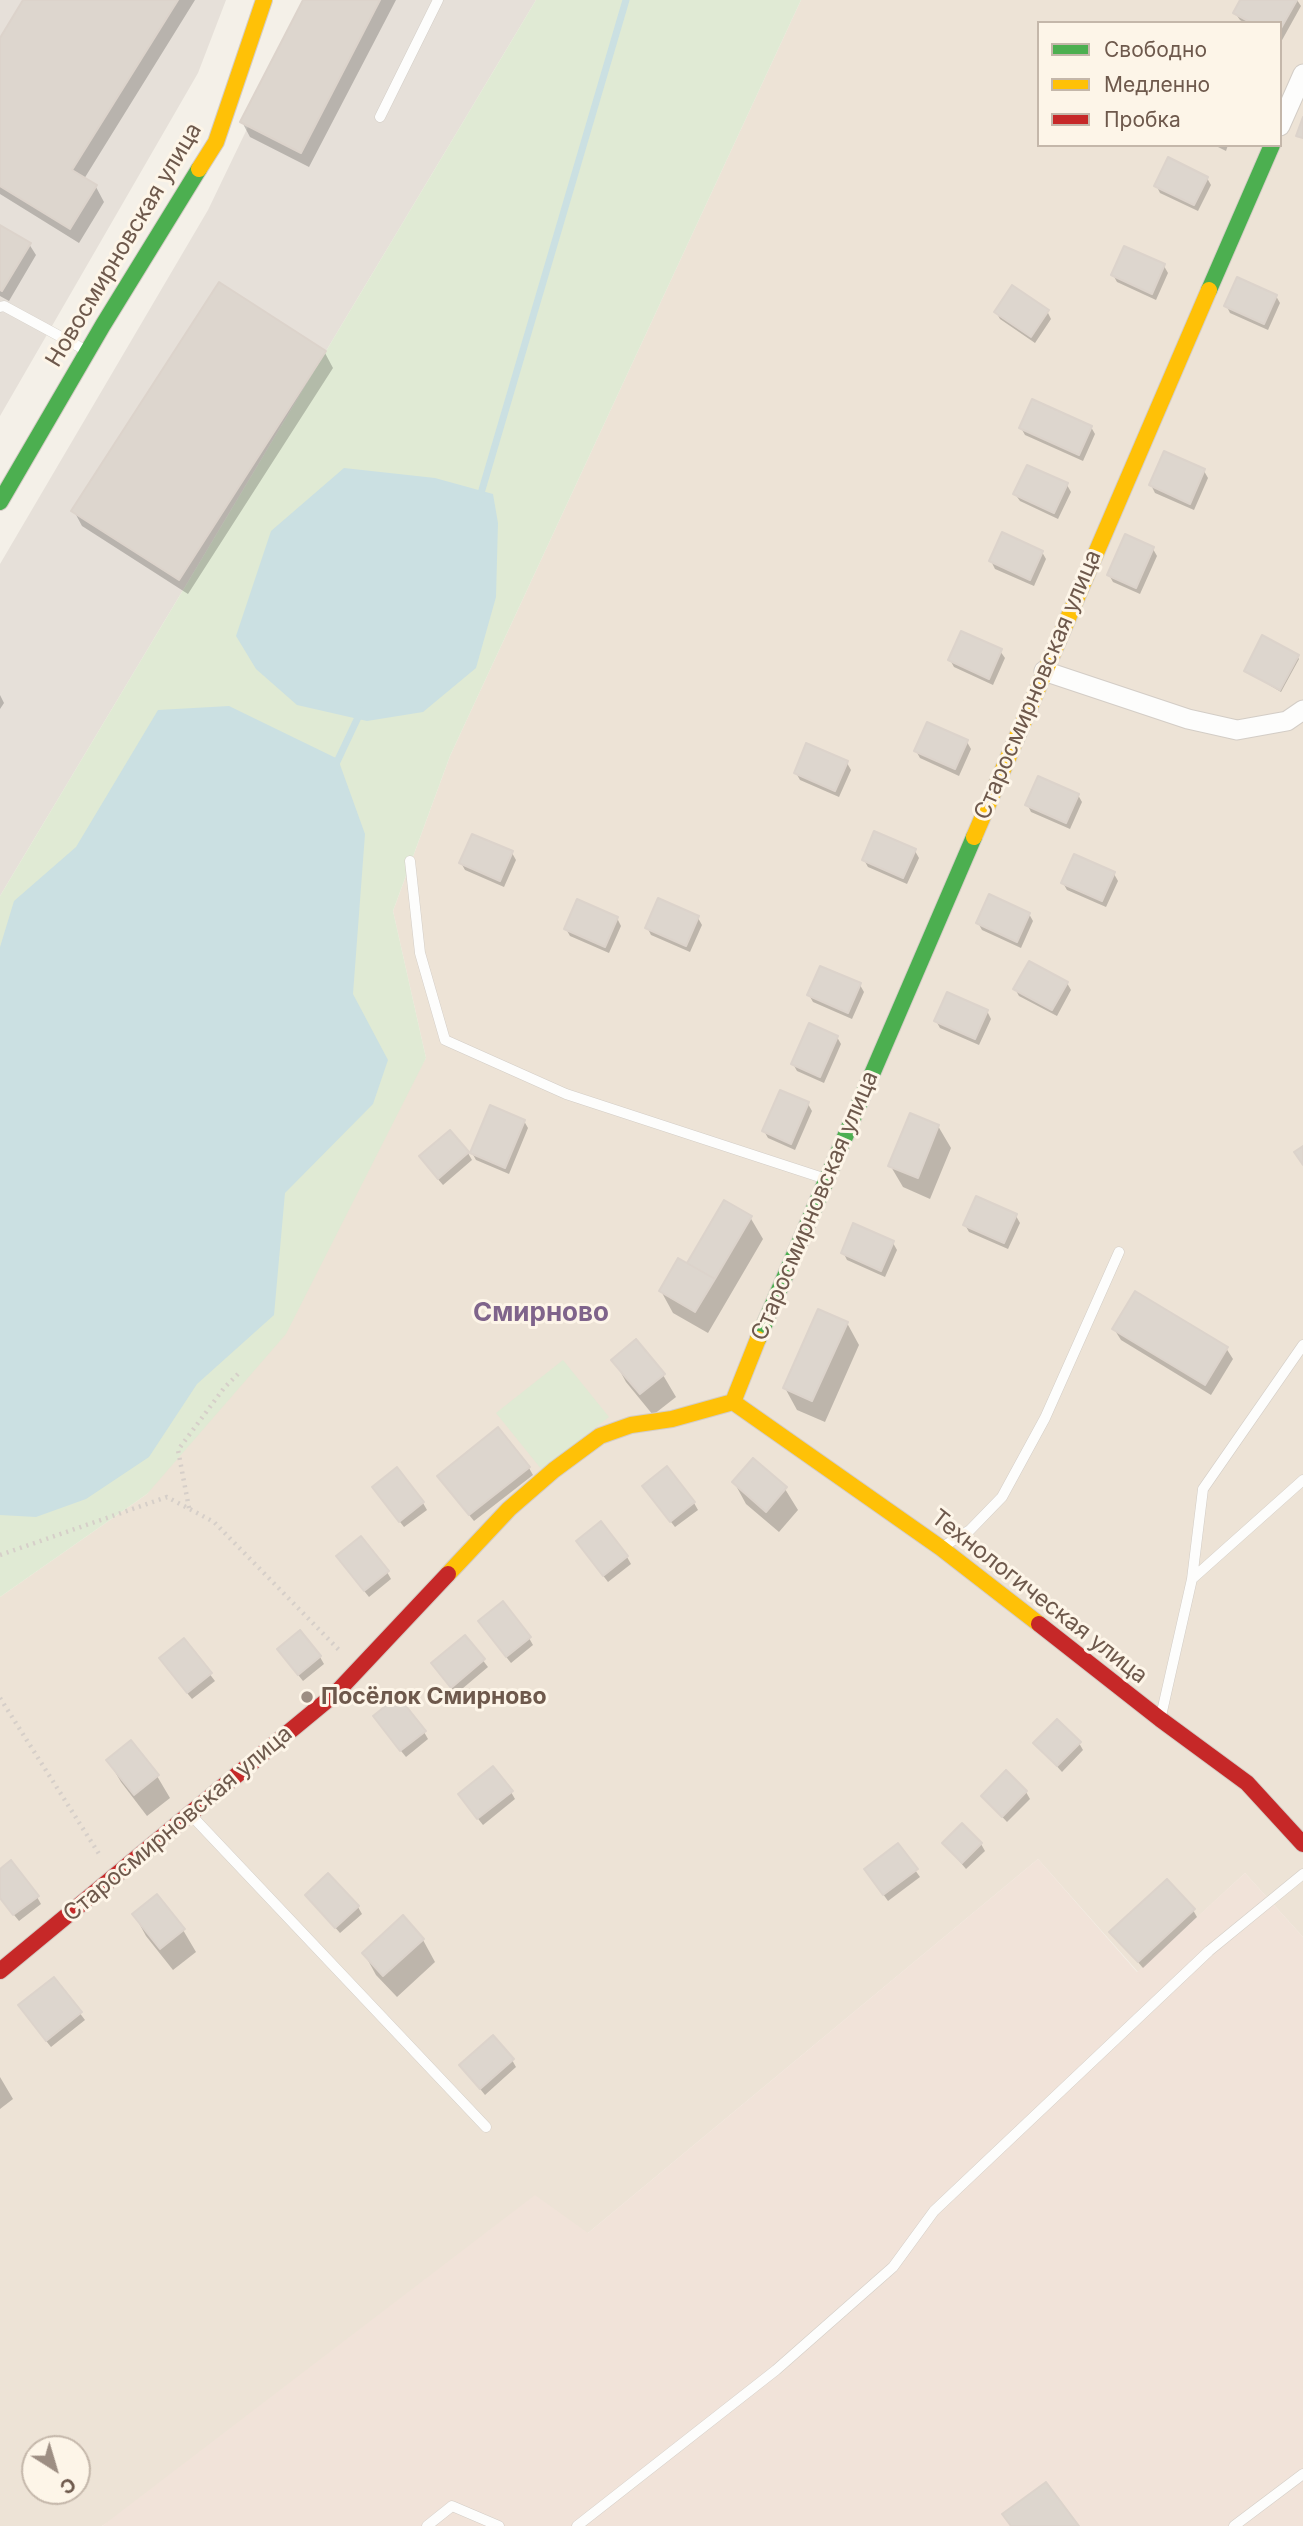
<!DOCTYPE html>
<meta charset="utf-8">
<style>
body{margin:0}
#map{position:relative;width:1303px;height:2526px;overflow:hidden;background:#f4f0e8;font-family:Inter,sans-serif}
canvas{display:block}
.legend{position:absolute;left:1037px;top:21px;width:245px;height:126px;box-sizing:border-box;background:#fdf5e8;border:2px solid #c4b7aa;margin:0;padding:9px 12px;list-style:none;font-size:21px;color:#6e594c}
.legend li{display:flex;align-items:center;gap:14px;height:35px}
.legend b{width:35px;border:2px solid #c4b7aa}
.north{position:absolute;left:21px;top:2435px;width:70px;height:70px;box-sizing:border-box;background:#fdf5e8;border:2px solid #c4b7aa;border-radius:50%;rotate:143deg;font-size:19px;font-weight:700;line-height:28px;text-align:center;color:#6e594c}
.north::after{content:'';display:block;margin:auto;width:24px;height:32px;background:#9d8e83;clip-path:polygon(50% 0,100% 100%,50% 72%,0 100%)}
</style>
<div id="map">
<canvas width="1303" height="2526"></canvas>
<ul class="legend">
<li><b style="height:9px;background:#4caf50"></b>Свободно</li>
<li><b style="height:9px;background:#ffc107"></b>Медленно</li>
<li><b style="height:9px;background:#c62828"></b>Пробка</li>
</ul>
<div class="north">С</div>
</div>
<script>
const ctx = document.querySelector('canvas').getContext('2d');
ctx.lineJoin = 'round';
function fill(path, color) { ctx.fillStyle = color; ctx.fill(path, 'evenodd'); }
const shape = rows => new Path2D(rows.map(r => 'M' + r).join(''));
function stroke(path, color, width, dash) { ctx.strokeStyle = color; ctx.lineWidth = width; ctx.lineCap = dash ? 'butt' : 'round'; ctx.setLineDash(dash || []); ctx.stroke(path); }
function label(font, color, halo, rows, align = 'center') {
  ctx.font = font + ' Inter,sans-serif'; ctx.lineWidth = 6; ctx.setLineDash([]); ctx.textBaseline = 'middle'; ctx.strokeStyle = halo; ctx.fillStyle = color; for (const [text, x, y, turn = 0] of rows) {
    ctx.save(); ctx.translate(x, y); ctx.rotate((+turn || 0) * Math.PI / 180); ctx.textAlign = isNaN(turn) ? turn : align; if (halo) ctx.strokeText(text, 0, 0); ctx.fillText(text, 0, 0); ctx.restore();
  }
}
fill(shape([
 [801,0,1303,0,1303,1937,1245,1873,1138,1972,1038,1859,588,2233,102,2526,0,2526,0,1597,147,1494,426,1058,393,911,450,756],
 [1039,23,1280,23,1280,145,1039,145],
 [35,2449,77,2449,77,2491,35,2491]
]), '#ede3d6');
fill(shape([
 [1038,1859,1137,1972,1245,1873,1303,1937,1303,2526,102,2526,535,2195,588,2233]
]), '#f1e3d9');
fill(shape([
 [0,0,226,0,198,73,0,416],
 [309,0,536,0,0,896,0,564,208,210]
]), '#e6e0d9');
fill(shape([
 [536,0,801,0,450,756,393,911,426,1058,286,1334,147,1494,0,1597,0,896],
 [563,1360,609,1417,542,1470,496,1413]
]), '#e0ead4');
fill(shape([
 [344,468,435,478,493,494,498,523,496,597,476,668,423,712,367,721,297,705,256,669,236,636,271,531],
 [229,706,338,759,365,834,353,994,388,1060,373,1104,285,1193,274,1315,197,1384,149,1457,86,1499,36,1517,0,1515,0,947,14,901,76,847,158,710]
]), '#cbe0e2');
fill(shape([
 [25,0,195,0,84,179,96,187,104,202,79,243,0,194,0,41],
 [305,0,396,0,309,167,250,137,242,122],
 [1242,0,1297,0,1301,6,1281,42,1280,23,1245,23,1240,20,1235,13],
 [1214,145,1228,145,1226,151],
 [1207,178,1211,185,1198,211,1160,193,1156,185],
 [0,227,29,244,36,255,9,301,0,296],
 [1164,266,1168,273,1156,300,1117,282,1113,275],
 [1276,296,1280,303,1268,330,1230,313,1226,305],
 [1047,311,1051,319,1035,343,1000,319,996,312],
 [325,353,333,368,188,594,82,526,74,511],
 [1091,427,1095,434,1083,461,1025,435,1021,428],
 [1204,471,1208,478,1194,510,1155,493,1151,485],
 [1067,485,1071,492,1058,519,1020,501,1015,494],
 [1153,549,1157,556,1140,594,1113,582,1109,575],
 [1042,552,1046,559,1034,586,995,569,991,561],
 [1000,651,1005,658,993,685,954,667,950,660],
 [1297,656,1299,659,1281,692,1246,671],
 [0,695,4,703,0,709],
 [967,742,971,749,959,776,920,758,916,751],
 [847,763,851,770,839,797,800,780,796,773],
 [1078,795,1082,802,1070,829,1031,812,1027,804],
 [915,851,919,858,907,884,868,867,864,860],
 [512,853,516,860,504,887,465,870,461,863],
 [1114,874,1118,881,1106,907,1067,890,1063,883],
 [1029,914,1033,921,1021,948,982,930,978,923],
 [617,918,621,926,609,953,570,936,566,929],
 [698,918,702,925,690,952,651,935,647,927],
 [1067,983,1071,990,1057,1016,1019,996,1015,989],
 [860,985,864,992,852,1019,813,1002,809,995],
 [987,1011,991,1019,979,1045,940,1028,936,1021],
 [837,1037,841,1044,824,1083,797,1071,793,1064],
 [808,1104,812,1111,795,1150,768,1138,764,1131],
 [524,1121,528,1128,509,1174,476,1160,472,1153],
 [938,1126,951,1148,930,1199,903,1187,890,1165],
 [468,1153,472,1160,443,1185,425,1164],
 [725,1202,750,1217,763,1239,708,1333,673,1313,661,1291,688,1265],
 [1016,1216,1020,1223,1008,1249,969,1232,965,1225],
 [893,1243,897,1250,885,1277,847,1260,843,1252],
 [847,1323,859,1345,825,1422,797,1410,785,1388],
 [1114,1329,1226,1348,1233,1359,1211,1395,1121,1340],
 [614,1360,663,1375,676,1397,653,1415,626,1382],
 [529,1468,533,1475,474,1521,443,1483],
 [734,1482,785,1489,798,1510,779,1532,746,1504],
 [378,1494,423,1503,427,1510,404,1527],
 [649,1494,694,1503,698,1510,675,1527],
 [582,1548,627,1557,631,1564,608,1582],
 [342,1563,387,1572,391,1579,369,1597],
 [484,1629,529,1638,533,1645,511,1663],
 [465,1637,488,1667,456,1694,437,1671],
 [184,1641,215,1681,192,1699,165,1666],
 [283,1656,320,1657,324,1664,303,1681],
 [379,1724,424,1732,428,1739,406,1757],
 [1036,1743,1079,1743,1083,1750,1062,1772],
 [108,1760,157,1776,170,1798,147,1816,121,1782],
 [511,1792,515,1799,483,1825,464,1801],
 [1026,1792,1030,1799,1007,1822,983,1796],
 [944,1843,981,1844,985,1851,966,1869],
 [898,1846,920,1877,888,1901,870,1876],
 [0,1871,37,1897,41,1904,19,1921,0,1898],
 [307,1895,358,1907,362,1914,340,1933],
 [1193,1910,1197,1917,1143,1968,1112,1932],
 [134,1914,183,1930,196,1952,173,1970,146,1936],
 [423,1940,435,1962,397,1997,376,1975,364,1953],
 [54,1979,85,2020,51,2047,24,2013],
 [512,2060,516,2067,485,2095,461,2065],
 [0,2077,13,2099,0,2109]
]), '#0003');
stroke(shape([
 [479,500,626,0],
 [335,766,361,711]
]), '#cbe0e2', 7);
const building = shape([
 [23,0,178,0,72,170,97,185,70,229,0,186,0,38,23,0],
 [303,0,380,0,301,153,240,122,303,0],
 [1240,0,1297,0,1280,30,1280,23,1252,23,1233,13,1240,0],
 [1303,117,1303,138,1296,136,1303,117],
 [1168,157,1208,177,1194,205,1154,186,1168,157],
 [0,225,31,243,2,291,0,290,0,225],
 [1124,246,1165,264,1152,294,1111,275,1124,246],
 [1237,277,1277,295,1264,324,1224,306,1237,277],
 [219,282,326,351,179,580,71,511,219,282],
 [1012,285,1049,310,1031,337,994,312,1012,285],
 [1032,399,1092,426,1079,455,1019,428,1032,399],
 [1164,451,1205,469,1190,504,1149,485,1164,451],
 [1027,465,1068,483,1054,513,1013,494,1027,465],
 [1002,532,1043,551,1030,580,989,561,1002,532],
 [1125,534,1154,547,1136,588,1107,575,1125,534],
 [961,631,1002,649,989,679,948,660,961,631],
 [1262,635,1299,655,1280,690,1244,671,1262,635],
 [927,722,968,740,955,769,914,751,927,722],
 [806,743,848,761,835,791,794,773,806,743],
 [1038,776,1079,794,1066,823,1025,805,1038,776],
 [874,831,916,849,903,878,862,860,874,831],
 [472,834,513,851,500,881,459,863,472,834],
 [1074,854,1115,872,1102,901,1061,883,1074,854],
 [989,894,1030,913,1017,942,976,923,989,894],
 [658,898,699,916,686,946,645,928,658,898],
 [577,899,618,917,605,947,564,929,577,899],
 [1029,961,1068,982,1052,1010,1013,989,1029,961],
 [820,966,861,983,848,1013,807,995,820,966],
 [947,992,988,1010,975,1039,934,1021,947,992],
 [809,1023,838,1036,820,1077,791,1064,809,1023],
 [780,1090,809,1102,791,1144,762,1131,780,1090],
 [490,1105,525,1120,505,1168,470,1153,490,1105],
 [910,1113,939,1125,918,1178,888,1166,910,1113],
 [450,1130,469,1152,438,1179,419,1156,450,1130],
 [1303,1146,1303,1165,1294,1152,1303,1146],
 [976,1196,1017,1214,1004,1243,963,1225,976,1196],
 [724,1200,752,1216,715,1279,687,1263,724,1200],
 [853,1223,894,1241,881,1271,841,1253,853,1223],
 [678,1258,715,1279,695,1312,659,1291,678,1258],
 [1135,1291,1228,1347,1205,1385,1112,1329,1135,1291],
 [818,1309,848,1322,812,1401,783,1388,818,1309],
 [636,1339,665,1374,640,1394,611,1360,636,1339],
 [498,1427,530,1467,469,1515,437,1476,498,1427],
 [753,1458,787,1487,766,1512,732,1482,753,1458],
 [667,1466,695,1502,670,1522,642,1486,667,1466],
 [397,1467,424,1502,399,1522,372,1487,397,1467],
 [601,1521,628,1556,603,1576,576,1541,601,1521],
 [361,1536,389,1571,364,1591,336,1556,361,1536],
 [503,1601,531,1637,506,1657,478,1621,503,1601],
 [300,1630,321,1656,298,1675,277,1649,300,1630],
 [465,1635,485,1659,451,1688,431,1663,465,1635],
 [184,1638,212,1673,187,1693,159,1658,184,1638],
 [398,1696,426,1731,400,1751,373,1716,398,1696],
 [1057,1719,1081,1742,1057,1766,1033,1743,1057,1719],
 [131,1740,159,1775,134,1795,106,1760,131,1740],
 [493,1766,513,1791,477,1819,458,1794,493,1766],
 [1006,1770,1027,1791,1002,1817,981,1796,1006,1770],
 [962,1823,982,1843,962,1863,942,1843,962,1823],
 [898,1843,918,1869,883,1895,864,1869,898,1843],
 [11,1860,39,1896,13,1915,0,1898,0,1869,11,1860],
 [328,1873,359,1906,335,1928,305,1895,328,1873],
 [1167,1879,1195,1909,1138,1962,1109,1932,1167,1879],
 [157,1894,185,1929,160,1949,132,1914,157,1894],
 [403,1915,424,1939,383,1976,362,1953,403,1915],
 [54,1977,82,2012,46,2041,18,2005,54,1977],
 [493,2035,514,2059,480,2089,459,2065,493,2035],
 [1046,2482,1079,2526,1011,2526,1002,2514,1046,2482]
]);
fill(building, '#ddd6ce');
stroke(building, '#dcd3cb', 2);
const lane = shape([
 [380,117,438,0],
 [0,307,4,306,87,351],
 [410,861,420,953,445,1040,566,1094,823,1178],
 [944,1546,970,1530,1002,1497,1045,1418,1119,1252],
 [1192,1579,1203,1489,1303,1345],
 [1161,1716,1192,1579,1303,1480],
 [191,1815,486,2127],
 [427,2526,452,2506,499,2526],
 [577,2526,776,2370,893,2267,934,2211,1209,1951,1303,1874],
 [1234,2526,1303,2474]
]);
const street = shape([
 [1280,126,1303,74],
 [1044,671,1188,719,1237,730,1287,721,1303,710]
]);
const fast = shape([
 [1209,290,1272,145],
 [0,502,103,325,199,169],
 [758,1339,974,837]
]);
const slow = shape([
 [199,169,216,142,264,0],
 [974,837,1209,290],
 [733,1402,941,1548,1039,1624],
 [448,1574,509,1509,554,1470,600,1436,631,1425,672,1419,733,1402,758,1339]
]);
const jam = shape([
 [1039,1624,1160,1719,1247,1783,1303,1844],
 [0,1971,336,1693,448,1574]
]);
stroke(lane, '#d3cdc6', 11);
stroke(street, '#d3cdc6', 21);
stroke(fast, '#d4cdc6', 18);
stroke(slow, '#d4cdc6', 18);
stroke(jam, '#d4cdc6', 18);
stroke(shape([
 [189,1508,178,1450,224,1388,241,1371],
 [0,1555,167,1497,214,1522,341,1652],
 [0,1698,101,1857]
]), '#d6cfc9', 4.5, [2, 5]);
stroke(lane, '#fdfdfc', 10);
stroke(street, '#fdfdfc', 19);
stroke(fast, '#4caf50', 16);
stroke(slow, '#ffc107', 16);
stroke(jam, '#c62828', 16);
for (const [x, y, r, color] of [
 [307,1697,7,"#9d8e83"]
]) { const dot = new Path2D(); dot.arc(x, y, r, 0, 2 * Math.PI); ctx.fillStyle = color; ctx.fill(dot); stroke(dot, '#fdf5e8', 2.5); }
label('23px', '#6e594c', '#fdf5e8', [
 ["Новосмирновская улица",124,245,-59],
 ["Старосмирновская улица",1038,685,-67],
 ["Старосмирновская улица",815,1206,-67],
 ["Технологическая улица",1039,1597,38],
 ["Старосмирновская улица",178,1824,-40]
]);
label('bold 23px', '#6e594c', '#fdf5e8', [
 ["Посёлок Смирново",321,1697]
], 'left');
label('bold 26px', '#7f648b', '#fdf5e8', [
 ["Смирново",541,1313]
]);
</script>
